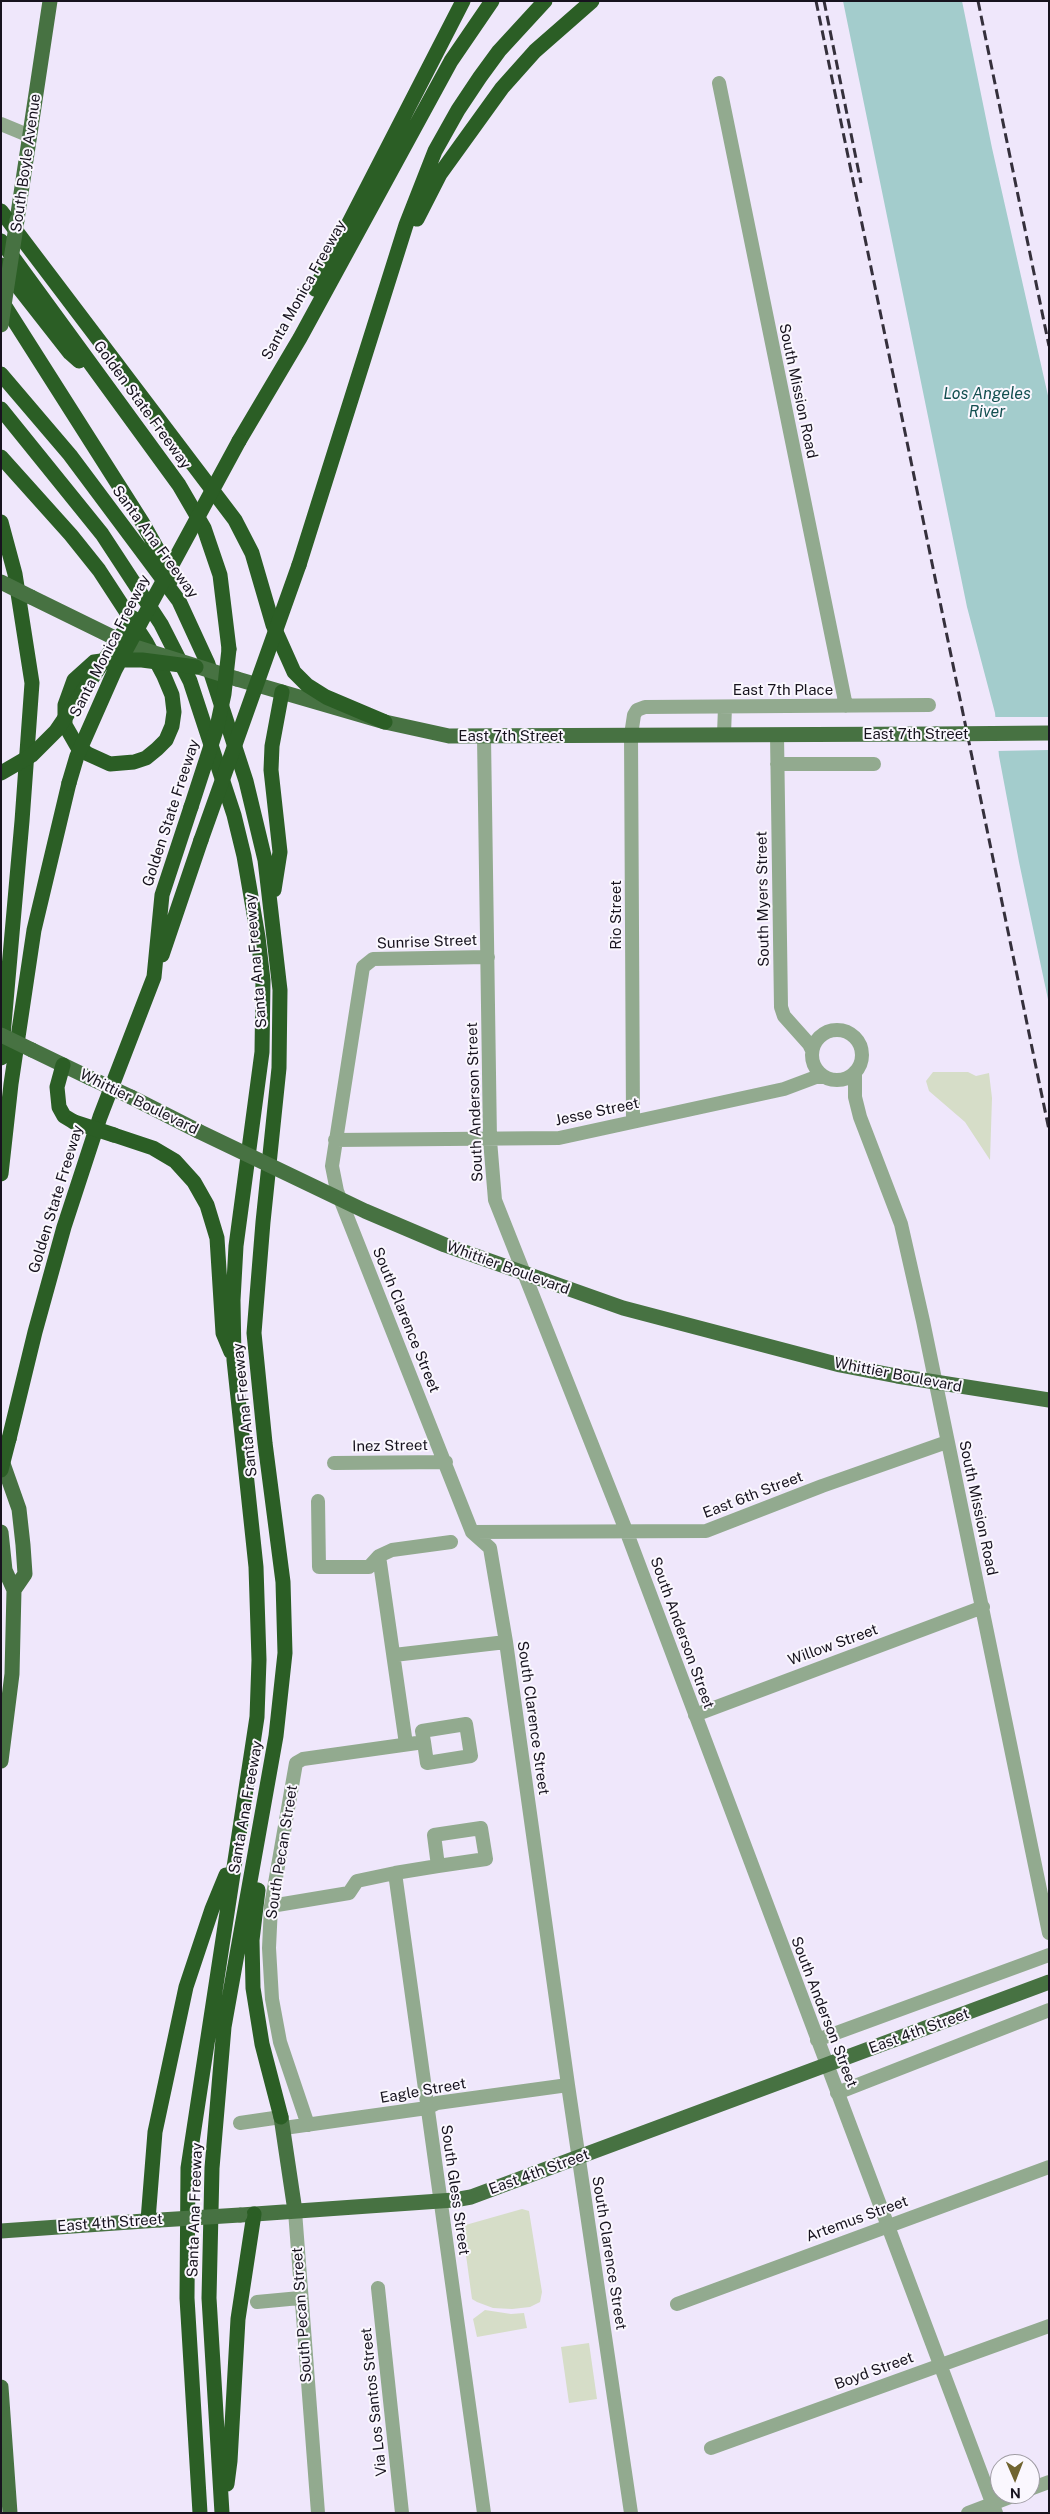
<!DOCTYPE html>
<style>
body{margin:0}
#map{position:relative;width:1050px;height:2514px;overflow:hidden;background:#efe7fb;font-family:"Public Sans",sans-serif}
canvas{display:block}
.frame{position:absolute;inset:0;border:2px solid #17131e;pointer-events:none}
.north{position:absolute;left:990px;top:2454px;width:50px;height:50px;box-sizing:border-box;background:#faf7fe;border:1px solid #9f9ca4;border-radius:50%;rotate:179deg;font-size:14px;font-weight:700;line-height:20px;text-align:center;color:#17131e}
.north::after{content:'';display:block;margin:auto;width:18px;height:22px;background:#706431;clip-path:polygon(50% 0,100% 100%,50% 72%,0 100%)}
</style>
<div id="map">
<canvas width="1050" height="2514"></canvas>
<div class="frame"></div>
<div class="north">N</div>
</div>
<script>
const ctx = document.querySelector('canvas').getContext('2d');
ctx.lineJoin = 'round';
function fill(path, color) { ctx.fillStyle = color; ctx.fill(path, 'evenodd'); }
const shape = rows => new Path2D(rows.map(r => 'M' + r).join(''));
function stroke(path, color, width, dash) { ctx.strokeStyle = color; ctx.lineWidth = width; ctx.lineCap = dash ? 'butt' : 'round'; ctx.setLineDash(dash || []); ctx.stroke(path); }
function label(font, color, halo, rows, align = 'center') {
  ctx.font = font + ' "Public Sans",sans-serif'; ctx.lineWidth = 4; ctx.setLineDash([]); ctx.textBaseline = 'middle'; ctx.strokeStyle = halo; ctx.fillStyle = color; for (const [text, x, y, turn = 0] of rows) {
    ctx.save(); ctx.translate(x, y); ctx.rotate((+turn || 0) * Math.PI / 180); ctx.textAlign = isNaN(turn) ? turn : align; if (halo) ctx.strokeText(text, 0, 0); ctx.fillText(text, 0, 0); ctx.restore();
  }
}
fill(shape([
 [933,1072,968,1072,976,1076,989,1073,992,1098,990,1160,965,1122,929,1091,926,1081],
 [522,2209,529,2211,542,2292,540,2302,530,2307,512,2309,493,2308,477,2302,472,2299,462,2226],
 [485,2310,511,2314,524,2313,527,2328,477,2337,473,2319],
 [589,2343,597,2399,569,2403,561,2347]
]), '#d6ddc8');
fill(shape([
 [843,1,962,1,992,148,1049,400,1049,1004,1019,862,999,756,995,713,967,607]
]), '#a3cccc');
fill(shape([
 [993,717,1049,717,1049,750,996,751]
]), '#efe7fb');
stroke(shape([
 [719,83,846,706],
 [1,124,30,136],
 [724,734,725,707],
 [777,735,781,1007,784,1016,809,1044,812,1050],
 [484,737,490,1140,495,1200,627,1533,996,2513],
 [777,764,874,764],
 [488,957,373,959,363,967,332,1166,337,1191,472,1532,490,1548,506,1642,568,2085,631,2513],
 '812 1055a25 25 0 1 1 50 0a25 25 0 1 1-50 0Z',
 [855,1072,855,1097,860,1117,901,1224,923,1321,1049,1933],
 [633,1121,631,735,634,715,637,710,645,707,929,705],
 [335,1140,559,1138,784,1089,816,1077,824,1077],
 [334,1463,446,1462],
 [318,1501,319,1567,369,1567,379,1556,392,1550,451,1542],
 [472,1532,706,1531,822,1486,947,1442],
 [379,1556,406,1744],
 [394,1655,506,1642],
 [695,1715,983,1607],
 [395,1873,484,2513],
 [271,1906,349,1893,357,1881,395,1873,438,1866,486,1859,481,1828,434,1835,438,1866],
 [817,2040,1049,1955],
 [837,2093,1049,2010],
 [240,2123,281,2117],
 [308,2125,280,2042,272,1999,269,1948,271,1906,296,1763,303,1759,424,1742,427,1763,471,1756,466,1724,422,1731,424,1742],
 [284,2128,427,2108,437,2103,568,2085],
 [295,2211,318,2513],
 [378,2288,402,2513],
 [257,2302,300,2298],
 [677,2304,1049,2167],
 [711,2448,1049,2326],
 [1030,2489,1049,2482],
 [968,2513,1018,2494]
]), '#92aa8f', 14);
stroke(shape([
 [17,220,50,1],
 [31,597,129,645],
 [237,679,385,722,449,736,936,734],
 [32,1050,90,1078],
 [131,1097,198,1131],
 [1,1458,19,1509,23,1545,25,1574,14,1590],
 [1,1532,5,1570,14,1590,12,1674,1,1761],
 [281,2117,295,2211],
 [241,2215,454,2200,471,2197,1049,1982],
 [1,2231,159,2220],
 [1,2387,10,2513]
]), '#477242', 15);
stroke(shape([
 [1,211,235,520,252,553,273,625,294,672,307,685,326,697,385,722],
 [417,219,440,174,502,88,535,51,592,1],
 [1,241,179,485,204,528,220,575,229,649],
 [1,265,70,353,79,361],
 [315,289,463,1],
 [1,300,142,522,164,561,171,580],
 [1,374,70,455,179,601,208,664,246,781,265,860,280,990,279,1068,263,1222,254,1333,265,1443,283,1582,285,1653,276,1736,224,2027,212,2168,209,2298,222,2513],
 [1,409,102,534,161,624,190,681,234,815,244,856,258,937,263,980,262,1052,236,1246,233,1300,234,1360,256,1567,259,1660,257,1717,188,2168,187,2298,200,2513],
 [239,441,300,338,451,61,492,1],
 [1,457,71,535,99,570,146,642,164,676,172,695,174,712,172,726,166,740,157,749,146,758,134,762,110,764,88,754,77,746,65,725,65,705,74,680,94,662,109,660],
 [1,522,15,574,32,683,22,821,1,1058],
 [299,565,406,225,435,151,458,110,480,77,499,51,545,1],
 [274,890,280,852,271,770,272,746,282,692],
 [162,955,201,840],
 [63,1065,57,1087,59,1107,64,1116,74,1122],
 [114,1135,153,1148,175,1161,194,1182,207,1205,217,1238,223,1333,231,1352],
 [1,1174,11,1084,34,930,69,783],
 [9,1439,35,1332,64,1227,100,1117,154,977,162,895,191,807],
 [258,1890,252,1940,253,1988,262,2044,281,2117],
 [148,2220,155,2132,186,1987,212,1909,226,1875],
 [227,2484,230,2461,238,2319,254,2214]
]), '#2b5e25', 15);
stroke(shape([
 [816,1,1049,1130],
 [824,1,861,183],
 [978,1,1049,346]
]), '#35303c', 3, [10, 5]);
stroke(shape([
 [1,325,17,220],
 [1,582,31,597],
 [135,647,237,679],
 [936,734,1049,733],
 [1,1035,32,1050],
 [90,1078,131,1097],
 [198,1131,365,1211,445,1245,623,1308,840,1365,897,1376,1049,1400],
 [160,2220,240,2215]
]), '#477242', 15);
stroke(shape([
 [113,660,142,660,196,667],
 [1,773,32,755,56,731,133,618],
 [69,783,77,756,115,670,239,441],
 [191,807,217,727,224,694,229,649],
 [201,840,299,565],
 [74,1122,114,1135],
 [1,1470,9,1439]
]), '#2b5e25', 15);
label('15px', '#17131e', '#faf7fe', [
 ["South Boyle Avenue",26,163,-82],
 ["Santa Monica Freeway",304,290,-61],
 ["South Mission Road",798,391,78],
 ["Golden State Freeway",142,405,54],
 ["Santa Ana Freeway",155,542,54],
 ["Santa Monica Freeway",110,646,-63],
 ["East 7th Place",783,690],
 ["East 7th Street",916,734],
 ["East 7th Street",511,736],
 ["Golden State Freeway",171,813,-72],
 ["South Myers Street",763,899,-91],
 ["Rio Street",616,915,-90],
 ["Sunrise Street",427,942,-2],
 ["Santa Ana Freeway",256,961,-95],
 ["Whittier Boulevard",139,1102,26],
 ["South Anderson Street",475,1102,-92],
 ["Jesse Street",597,1112,-12],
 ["Golden State Freeway",56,1199,-73],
 ["Whittier Boulevard",508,1268,20],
 ["South Clarence Street",406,1320,68],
 ["Whittier Boulevard",898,1375,11],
 ["Santa Ana Freeway",245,1410,-96],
 ["Inez Street",390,1446,-1],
 ["East 6th Street",753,1495,-21],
 ["South Mission Road",978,1508,78],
 ["South Anderson Street",682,1633,70],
 ["Willow Street",833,1645,-20],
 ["South Clarence Street",533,1718,82],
 ["Santa Ana Freeway",246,1807,-80],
 ["South Pecan Street",282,1852,-81],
 ["South Anderson Street",824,2012,69],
 ["East 4th Street",919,2031,-20],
 ["Eagle Street",423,2091,-10],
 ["East 4th Street",539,2172,-20],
 ["South Gless Street",455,2190,82],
 ["Santa Ana Freeway",195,2210,-88],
 ["Artemus Street",857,2219,-20],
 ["East 4th Street",110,2223,-4],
 ["South Clarence Street",609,2253,81],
 ["South Pecan Street",302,2315,-94],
 ["Boyd Street",874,2371,-20],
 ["Via Los Santos Street",374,2402,-96]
]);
label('italic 16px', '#124f50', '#faf7fe', [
 ["Los Angeles",987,394],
 ["River",987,412]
]);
</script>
